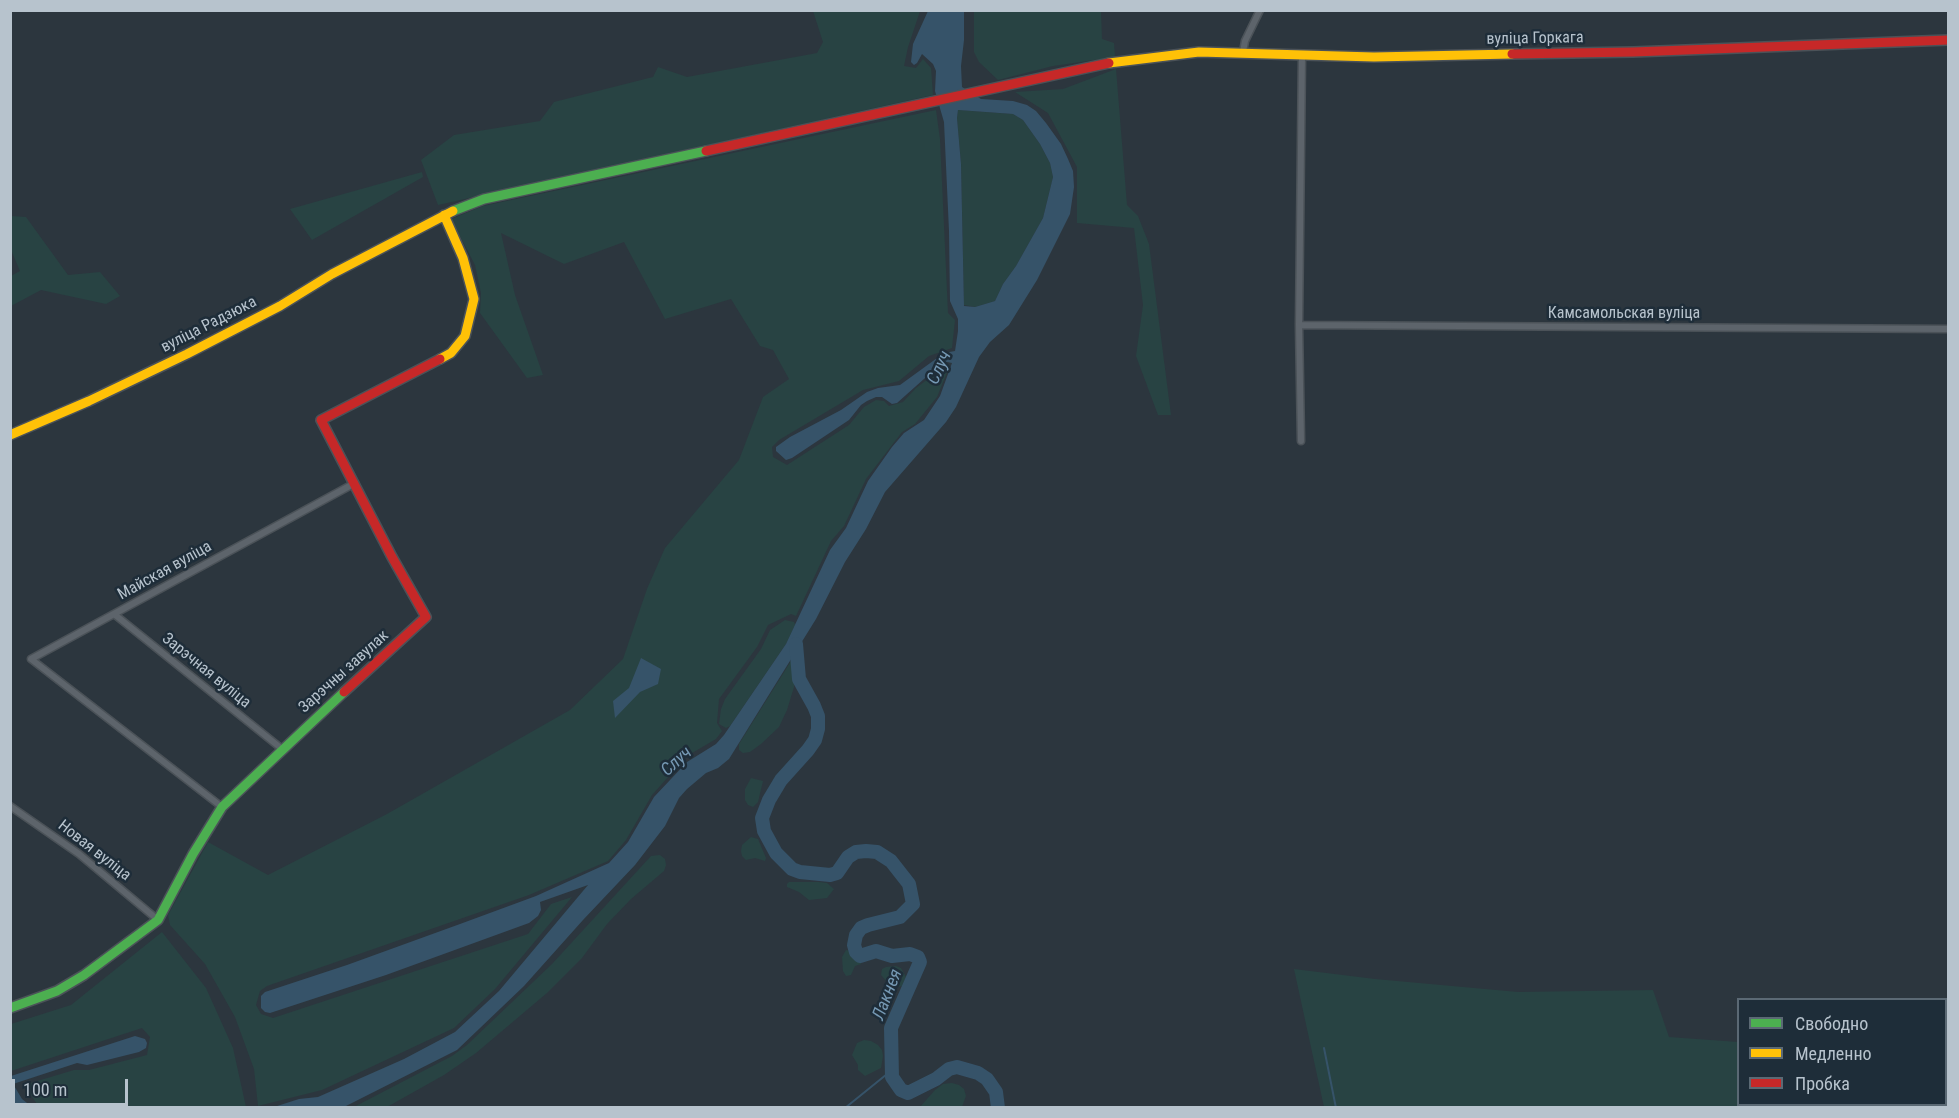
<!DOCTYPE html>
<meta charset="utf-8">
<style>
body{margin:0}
#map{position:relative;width:1959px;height:1118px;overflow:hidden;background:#2c363e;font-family:"Roboto Condensed",sans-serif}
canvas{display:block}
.frame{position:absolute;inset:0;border:12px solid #b7c3cd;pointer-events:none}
.legend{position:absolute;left:1737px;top:998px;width:210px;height:108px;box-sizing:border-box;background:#1e2d39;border:2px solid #5b6974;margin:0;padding:8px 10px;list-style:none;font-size:18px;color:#b7c3cd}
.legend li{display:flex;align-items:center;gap:12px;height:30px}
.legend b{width:30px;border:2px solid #5b6974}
.scale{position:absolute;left:12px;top:1079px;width:116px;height:27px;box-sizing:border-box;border:3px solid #b7c3cd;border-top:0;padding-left:8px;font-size:18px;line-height:21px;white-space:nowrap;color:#b7c3cd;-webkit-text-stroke:4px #1e2d39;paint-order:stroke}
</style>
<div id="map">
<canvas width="1959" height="1118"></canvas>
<div class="frame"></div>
<ul class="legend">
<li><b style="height:8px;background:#4caf50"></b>Свободно</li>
<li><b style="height:8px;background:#ffc107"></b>Медленно</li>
<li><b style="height:8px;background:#c62828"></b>Пробка</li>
</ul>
<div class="scale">100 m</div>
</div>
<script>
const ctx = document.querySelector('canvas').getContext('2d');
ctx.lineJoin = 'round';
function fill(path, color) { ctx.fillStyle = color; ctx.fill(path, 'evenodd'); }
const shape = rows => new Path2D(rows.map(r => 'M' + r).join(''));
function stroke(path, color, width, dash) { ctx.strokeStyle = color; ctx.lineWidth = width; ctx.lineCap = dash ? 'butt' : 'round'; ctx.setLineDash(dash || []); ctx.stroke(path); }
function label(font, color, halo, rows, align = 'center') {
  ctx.font = font + ' "Roboto Condensed",sans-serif'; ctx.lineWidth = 5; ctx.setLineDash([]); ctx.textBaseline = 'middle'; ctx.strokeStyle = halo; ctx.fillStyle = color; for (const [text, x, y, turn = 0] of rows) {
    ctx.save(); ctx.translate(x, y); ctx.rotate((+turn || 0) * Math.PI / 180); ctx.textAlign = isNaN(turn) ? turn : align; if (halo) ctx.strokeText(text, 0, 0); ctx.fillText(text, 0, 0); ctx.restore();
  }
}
fill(shape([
 [813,11,920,11,908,47,904,66,916,68,923,59,931,68,933,95,438,205,421,160,454,135,540,121,554,102,653,77,658,67,687,77,817,53,823,42],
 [974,11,1101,11,1102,39,1114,43,1115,57,1053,66,998,80,979,62,974,52],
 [1116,69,1127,205,1138,216,1149,244,1171,415,1158,415,1136,356,1143,305,1134,228,1077,223,1077,167,1048,113,1015,92,1063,89],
 [936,110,940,139,948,313,955,320,952,348,929,356,899,381,863,390,779,440,772,447,773,457,787,465,849,425,864,407,876,400,884,401,889,406,903,402,916,388,944,367,950,365,937,397,915,424,902,432,866,479,844,526,831,541,796,616,791,614,768,625,757,647,719,699,717,723,722,731,716,739,687,756,652,795,626,840,608,861,529,895,267,986,260,991,256,1005,261,1014,273,1018,528,934,551,904,572,897,495,989,454,1028,322,1090,258,1106,254,1069,235,1017,205,964,170,925,168,915,208,842,268,875,387,814,570,710,623,659,647,589,665,548,739,460,763,397,789,379,773,350,760,346,731,299,665,319,624,242,564,264,501,233,515,295,543,375,527,378,480,313,481,293,475,265,451,219,483,206],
 [958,110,1013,114,1023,120,1040,144,1050,163,1053,177,1043,218,1016,266,1003,284,995,301,975,307,964,305,961,164,957,118],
 [422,172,423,177,312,240,290,209],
 [11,216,26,217,68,275,100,272,120,296,106,304,41,290,11,306,11,276,20,271,11,250],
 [785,620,794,622,795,625,786,644,730,726,726,728,719,724,721,709,725,699,761,649,770,630],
 [791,661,794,667,794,687,787,710,779,727,761,744,750,752,743,753,739,750,739,744],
 [751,778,763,781,758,802,753,807,748,805,745,800,745,789],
 [751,837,758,839,766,858,765,861,755,858,746,860,742,856,741,851,742,845],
 [660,855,665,859,666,865,664,871,631,899,607,924,582,958,547,993,476,1053,444,1075,387,1107,354,1107,452,1056,467,1045,552,964,651,856],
 [789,882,819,882,827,883,834,889,827,898,809,900,799,892,787,887,787,884],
 [162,932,206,988,233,1048,246,1107,39,1107,24,1085,74,1070,89,1070,147,1055,150,1037,142,1028,11,1071,11,1024,71,1005],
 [846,950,851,951,860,961,861,964,855,966,851,975,846,976,843,971,842,957],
 [896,966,901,968,906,977,902,986,898,987,888,983,881,975,882,969,886,967],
 [1294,969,1375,979,1518,992,1653,990,1669,1037,1738,1042,1738,1104,1848,1104,1849,1107,1324,1107],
 [864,1040,871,1041,878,1045,882,1050,883,1056,881,1068,865,1076,858,1070,858,1065,852,1055,857,1043],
 [952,1083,959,1085,964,1089,966,1096,962,1107,920,1107,935,1090,943,1084]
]), '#284343');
fill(shape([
 [928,11,964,11,964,40,961,66,962,87,981,99,1013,101,1027,105,1036,111,1046,123,1061,144,1068,159,1073,171,1074,187,1070,214,1037,280,1009,325,990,342,979,357,956,407,946,422,885,492,866,529,845,562,816,619,729,759,718,768,706,773,687,789,679,798,665,826,635,865,583,920,524,986,457,1050,344,1107,274,1107,299,1099,318,1097,404,1059,455,1032,499,991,588,885,540,902,541,910,538,916,529,923,386,975,270,1013,265,1012,261,1008,261,996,265,992,347,965,460,924,536,896,609,863,628,842,654,797,687,762,716,744,724,735,786,644,830,550,846,528,868,481,892,447,904,433,924,420,940,396,952,363,947,362,934,370,897,403,892,404,882,397,876,397,867,401,861,405,849,420,792,458,786,460,776,451,776,447,790,437,841,410,867,392,878,388,900,385,944,353,955,351,958,331,958,319,950,301,949,231,944,122,935,91,936,71,933,64,922,54,917,63,914,65,911,62,913,44],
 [958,110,1013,114,1023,120,1040,144,1050,163,1053,177,1043,218,1016,266,1003,284,995,301,975,307,964,306,961,164,957,118],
 [641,658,661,669,658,684,640,692,615,718,613,701,629,688],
 [135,1036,145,1039,147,1043,146,1048,139,1052,87,1065,77,1063,13,1084,22,1099,32,1107,11,1107,11,1076]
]), '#365369');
stroke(shape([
 [1324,1048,1336,1108],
 [845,1108,892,1070]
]), '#365369', 2);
stroke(shape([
 [796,644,799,679,814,706,818,716,818,729,815,740,808,750,781,780,769,800,762,818,764,831,776,853,792,869,800,872,830,875,837,873,848,857,856,852,866,851,877,852,891,861,909,884,913,904,900,917,868,925,861,928,856,935,854,945,856,952,860,956,876,951,892,956,910,954,918,957,920,962,891,1028,892,1077,901,1090,908,1093,936,1079,949,1069,957,1067,978,1073,987,1079,996,1092,998,1108]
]), '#365369', 14);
const street = shape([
 [1243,52,1245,41,1260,10],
 [1299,325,1948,329],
 [1301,441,1299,325,1302,55],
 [114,614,282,749],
 [10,806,79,854,158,920],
 [222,807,31,659,355,483]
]);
const fast = shape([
 [453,211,484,199,706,151],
 [10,1008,57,991,84,975,158,920,193,854,222,807,344,692]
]);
const slow = shape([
 [1109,63,1199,52,1374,57,1512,54],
 [440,359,451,353,465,336,474,299,463,258,444,215],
 [10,435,89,401,187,354,280,306,332,274,453,211]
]);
const jam = shape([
 [1512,54,1633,52,1948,40],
 [706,151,1109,63],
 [344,692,426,617,392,557,321,420,440,359]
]);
stroke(street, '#4b5258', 9);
stroke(fast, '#4b5258', 12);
stroke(slow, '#4b5258', 12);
stroke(jam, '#4b5258', 12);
stroke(street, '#5d646b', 6);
stroke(fast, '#4caf50', 9);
stroke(slow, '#ffc107', 9);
stroke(jam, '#c62828', 9);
label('16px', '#b7c3cd', '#1e2d39', [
 ["вуліца Горкага",1535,39,-1],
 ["Камсамольская вуліца",1624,314],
 ["вуліца Радзюка",209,325,-27],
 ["Майская вуліца",165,571,-29],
 ["Зарэчная вуліца",206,671,39],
 ["Зарэчны завулак",344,672,-42],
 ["Новая вуліца",94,851,38]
]);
label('italic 18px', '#7598b3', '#1e2d39', [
 ["Случ",940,368,-66],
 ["Случ",677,762,-42],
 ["Лакнея",888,995,-69]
]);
</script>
